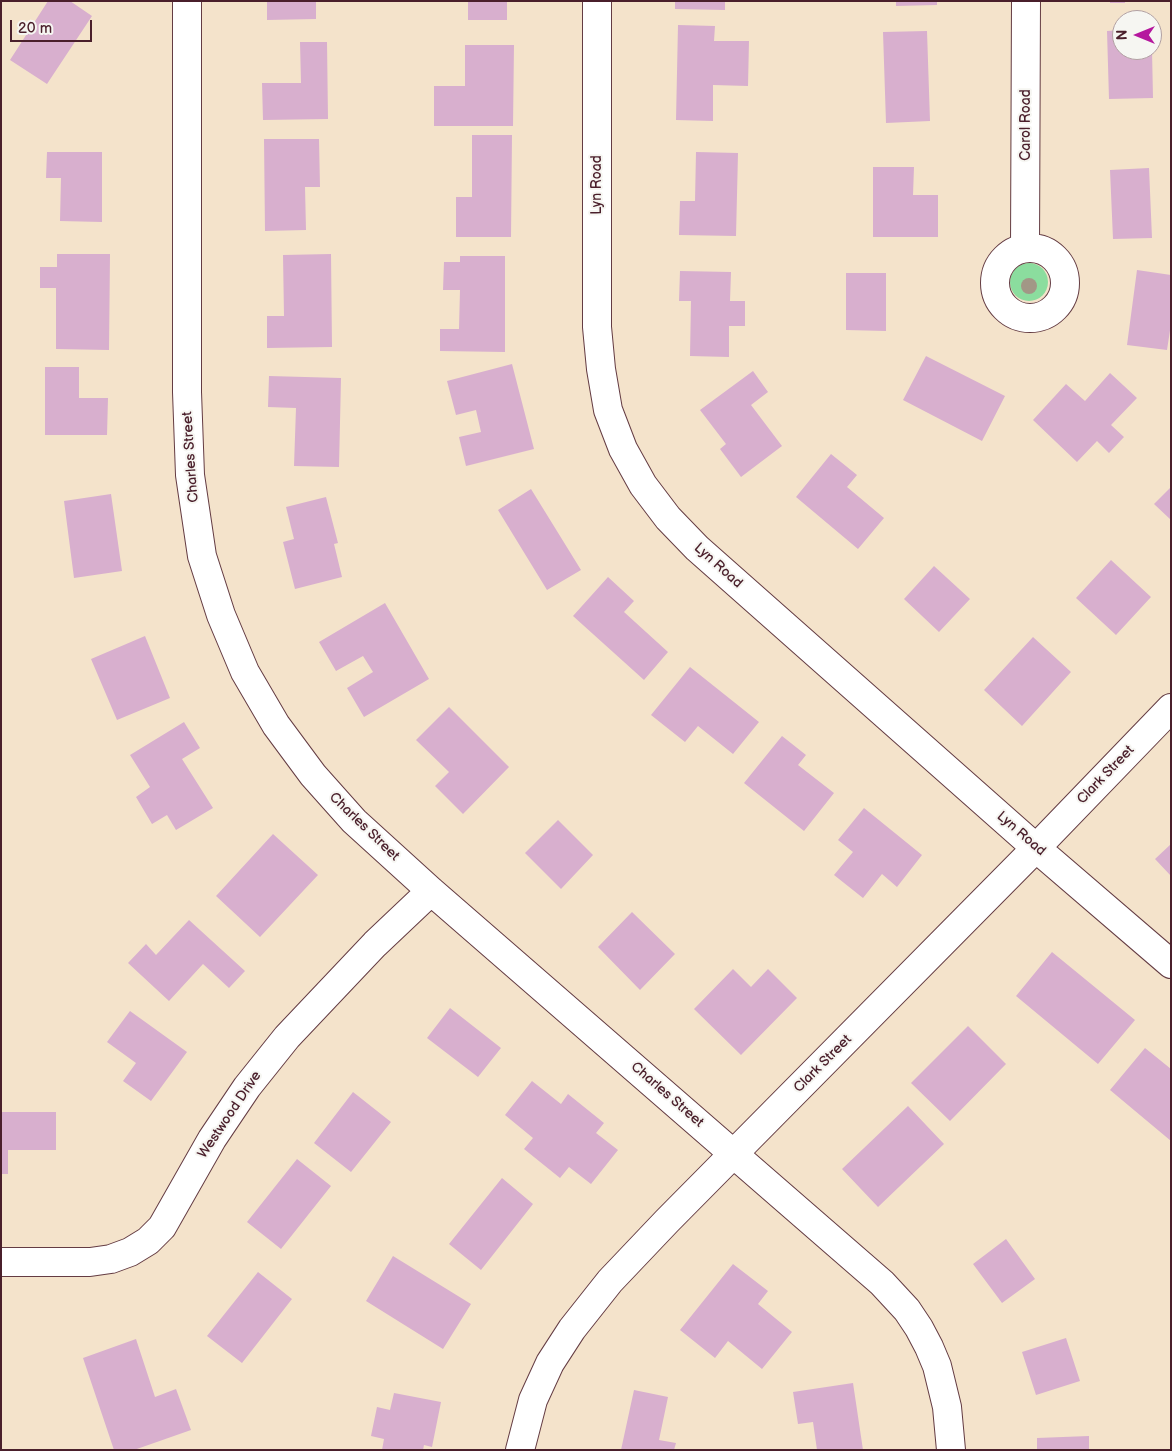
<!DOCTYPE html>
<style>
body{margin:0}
#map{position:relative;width:1172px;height:1451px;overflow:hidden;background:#f4e3cb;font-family:"Balsamiq Sans",sans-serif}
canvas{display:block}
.frame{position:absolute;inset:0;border:2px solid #4a1f2b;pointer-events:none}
.north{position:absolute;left:1112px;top:10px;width:50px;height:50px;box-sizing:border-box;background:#f6f6f2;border:1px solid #b1a0a2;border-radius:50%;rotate:270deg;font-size:14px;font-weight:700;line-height:20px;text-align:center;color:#4a1f2b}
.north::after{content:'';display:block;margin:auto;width:18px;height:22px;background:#b5179e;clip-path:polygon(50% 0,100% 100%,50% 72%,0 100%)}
.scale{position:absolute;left:10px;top:20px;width:82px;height:22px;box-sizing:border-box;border:2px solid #4a1f2b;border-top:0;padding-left:6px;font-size:15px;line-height:18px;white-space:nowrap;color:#4a1f2b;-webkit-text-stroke:4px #f6f6f2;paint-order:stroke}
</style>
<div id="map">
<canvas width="1172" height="1451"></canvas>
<div class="frame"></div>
<div class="north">N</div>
<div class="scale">20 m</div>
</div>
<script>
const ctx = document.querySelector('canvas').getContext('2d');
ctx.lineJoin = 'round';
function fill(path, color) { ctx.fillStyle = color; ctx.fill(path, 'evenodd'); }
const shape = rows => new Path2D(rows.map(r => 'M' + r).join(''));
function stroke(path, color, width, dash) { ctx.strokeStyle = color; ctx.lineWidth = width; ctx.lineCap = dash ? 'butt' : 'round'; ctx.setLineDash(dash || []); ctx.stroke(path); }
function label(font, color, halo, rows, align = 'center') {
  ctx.font = font + ' "Balsamiq Sans",sans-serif'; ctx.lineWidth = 4; ctx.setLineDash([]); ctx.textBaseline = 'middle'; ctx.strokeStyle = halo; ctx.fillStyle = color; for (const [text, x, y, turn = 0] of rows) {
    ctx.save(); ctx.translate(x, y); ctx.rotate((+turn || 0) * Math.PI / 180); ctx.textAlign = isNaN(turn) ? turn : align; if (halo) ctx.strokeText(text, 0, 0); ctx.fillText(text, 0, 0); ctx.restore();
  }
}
fill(shape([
 '1010 282a19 19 0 1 1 38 0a19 19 0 1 1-38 0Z'
]), '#8bdd9e');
fill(shape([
 [48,1,70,1,92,16,47,84,10,60],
 [267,1,316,1,316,19,267,20],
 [468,1,507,1,507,20,468,20],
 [675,1,725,1,725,10,675,9],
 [896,1,937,1,937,5,896,6],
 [1110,1,1125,1,1125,3,1110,3],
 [678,25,715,26,714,41,749,41,748,86,713,85,713,121,676,120],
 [1122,30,1122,50,1152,50,1153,98,1109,99,1107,31],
 [927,31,930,121,886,123,883,32],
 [300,42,327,42,328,119,263,120,262,83,301,83],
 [465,45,514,45,513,126,434,126,434,86,465,86],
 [472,135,512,135,511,237,456,237,456,197,472,197],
 [264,139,319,139,320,187,305,187,306,230,265,231],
 [47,152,102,152,102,222,60,221,61,178,46,178],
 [696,152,738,153,736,236,679,235,680,201,695,201],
 [873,167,914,167,913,195,938,195,938,237,873,237],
 [1149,168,1152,238,1113,239,1110,170],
 [57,254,110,254,109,350,56,349,56,288,40,288,40,267,57,267],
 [331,254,332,347,267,348,267,316,284,316,283,255],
 [460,256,505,256,505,352,440,351,440,329,459,329,460,290,443,290,444,262,460,262],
 [1137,270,1171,275,1171,324,1167,350,1127,345],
 [680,271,731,272,730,301,745,301,745,326,729,326,729,357,690,356,691,301,679,301],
 [846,273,886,273,886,331,846,330],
 [926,356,1005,396,982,441,903,400],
 [512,364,534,449,466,466,459,437,481,432,476,410,456,415,447,381],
 [45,367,79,367,79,398,108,398,107,435,45,435],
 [753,371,768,392,751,405,782,446,741,477,720,449,726,444,700,410],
 [1110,373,1137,398,1111,425,1124,437,1109,453,1097,441,1077,462,1033,420,1066,384,1085,401],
 [269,376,341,378,339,467,294,466,296,408,268,407],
 [831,454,857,475,847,487,884,518,858,549,796,497],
 [1171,487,1171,520,1154,504],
 [531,489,581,570,547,590,498,510],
 [111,494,122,571,74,578,64,501],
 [326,497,338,543,334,544,342,577,295,589,283,542,294,539,286,507],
 [1111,560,1151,597,1116,635,1076,598],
 [934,566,970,599,939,632,904,599],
 [608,577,634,601,624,612,668,652,644,680,573,616],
 [385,603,429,679,364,717,347,688,373,672,363,656,336,671,319,642],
 [145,636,170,698,117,720,91,659],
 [1033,637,1071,672,1022,726,984,690],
 [690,667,759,722,733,754,698,726,685,742,651,715],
 [449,707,509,767,463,814,435,786,449,772,416,740],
 [184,722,200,748,182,759,213,808,176,830,167,815,152,824,136,797,150,787,130,755],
 [782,736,806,755,798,765,834,793,804,831,744,783],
 [864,808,922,855,897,887,882,874,863,898,834,875,853,852,838,840],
 [558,820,593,855,561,889,525,853],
 [273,834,318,875,260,937,216,896],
 [1171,844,1171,876,1155,859],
 [632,912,675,954,640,990,598,947],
 [189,920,245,971,229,988,203,964,169,1001,128,963,146,944,156,955],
 [1052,952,1135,1020,1098,1064,1016,996],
 [733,969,751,987,768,969,797,998,741,1055,694,1009],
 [450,1008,501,1048,478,1077,427,1038],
 [130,1011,187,1052,151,1101,123,1081,136,1063,107,1042],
 [968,1026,1006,1064,950,1121,911,1083],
 [1145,1048,1171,1069,1171,1141,1110,1090],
 [532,1081,561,1104,568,1094,604,1123,596,1133,618,1150,591,1184,569,1167,560,1178,524,1149,533,1138,505,1115],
 [353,1092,391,1122,351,1172,314,1143],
 [908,1106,944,1144,878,1207,842,1169],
 [1,1112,56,1112,56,1150,8,1150,8,1174,1,1174],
 [297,1159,331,1186,281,1249,247,1222],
 [502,1178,533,1204,481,1270,449,1244],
 [1006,1239,1035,1279,1002,1303,973,1264],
 [393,1256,471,1304,443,1349,366,1301],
 [733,1264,768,1291,758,1304,792,1332,762,1369,728,1341,715,1358,680,1330],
 [258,1272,292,1299,242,1363,207,1336],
 [1066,1338,1080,1381,1036,1395,1022,1352],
 [136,1339,155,1397,176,1389,191,1430,134,1450,114,1450,83,1358],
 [853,1383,863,1450,817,1450,813,1422,798,1424,793,1392],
 [634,1390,668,1397,659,1440,676,1443,674,1450,621,1450],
 [394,1393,441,1402,432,1447,424,1445,423,1450,382,1450,384,1439,371,1436,377,1407,390,1410],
 [1089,1436,1089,1450,1037,1450,1037,1438]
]), '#d8afce');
const street = shape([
 [187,1,187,392,190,475,202,556,221,615,245,672,276,725,313,775,354,821,431,891,882,1283,907,1310,919,1328,929,1347,937,1366,947,1407,951,1450],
 [597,1,597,327,601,369,608,410,623,449,643,485,668,518,697,548,1036,848,1171,964],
 '995 283a35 35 0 1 1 70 0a35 35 0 1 1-70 0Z',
 [1025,248,1026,1],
 [1,1262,90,1262,111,1259,130,1252,148,1241,162,1227,212,1139,247,1087,287,1037,375,944,431,891],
 [520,1450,533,1400,550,1363,572,1329,610,1281,667,1221,1036,848,1171,708]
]);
stroke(street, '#643c43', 30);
stroke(street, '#fff', 28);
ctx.fillStyle = '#a29786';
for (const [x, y] of [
 [1029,286]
]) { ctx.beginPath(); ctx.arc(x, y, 8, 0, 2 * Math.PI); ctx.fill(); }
label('14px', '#4a1f2b', '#f6f6f2', [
 ["Carol Road",1026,125,-90],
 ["Lyn Road",597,185,-90],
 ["Charles Street",191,457,-94],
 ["Lyn Road",718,566,42],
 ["Clark Street",1106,775,-46],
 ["Charles Street",364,827,44],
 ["Lyn Road",1021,834,41],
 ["Clark Street",823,1064,-45],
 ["Charles Street",667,1095,41],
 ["Westwood Drive",230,1115,-56]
]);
</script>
